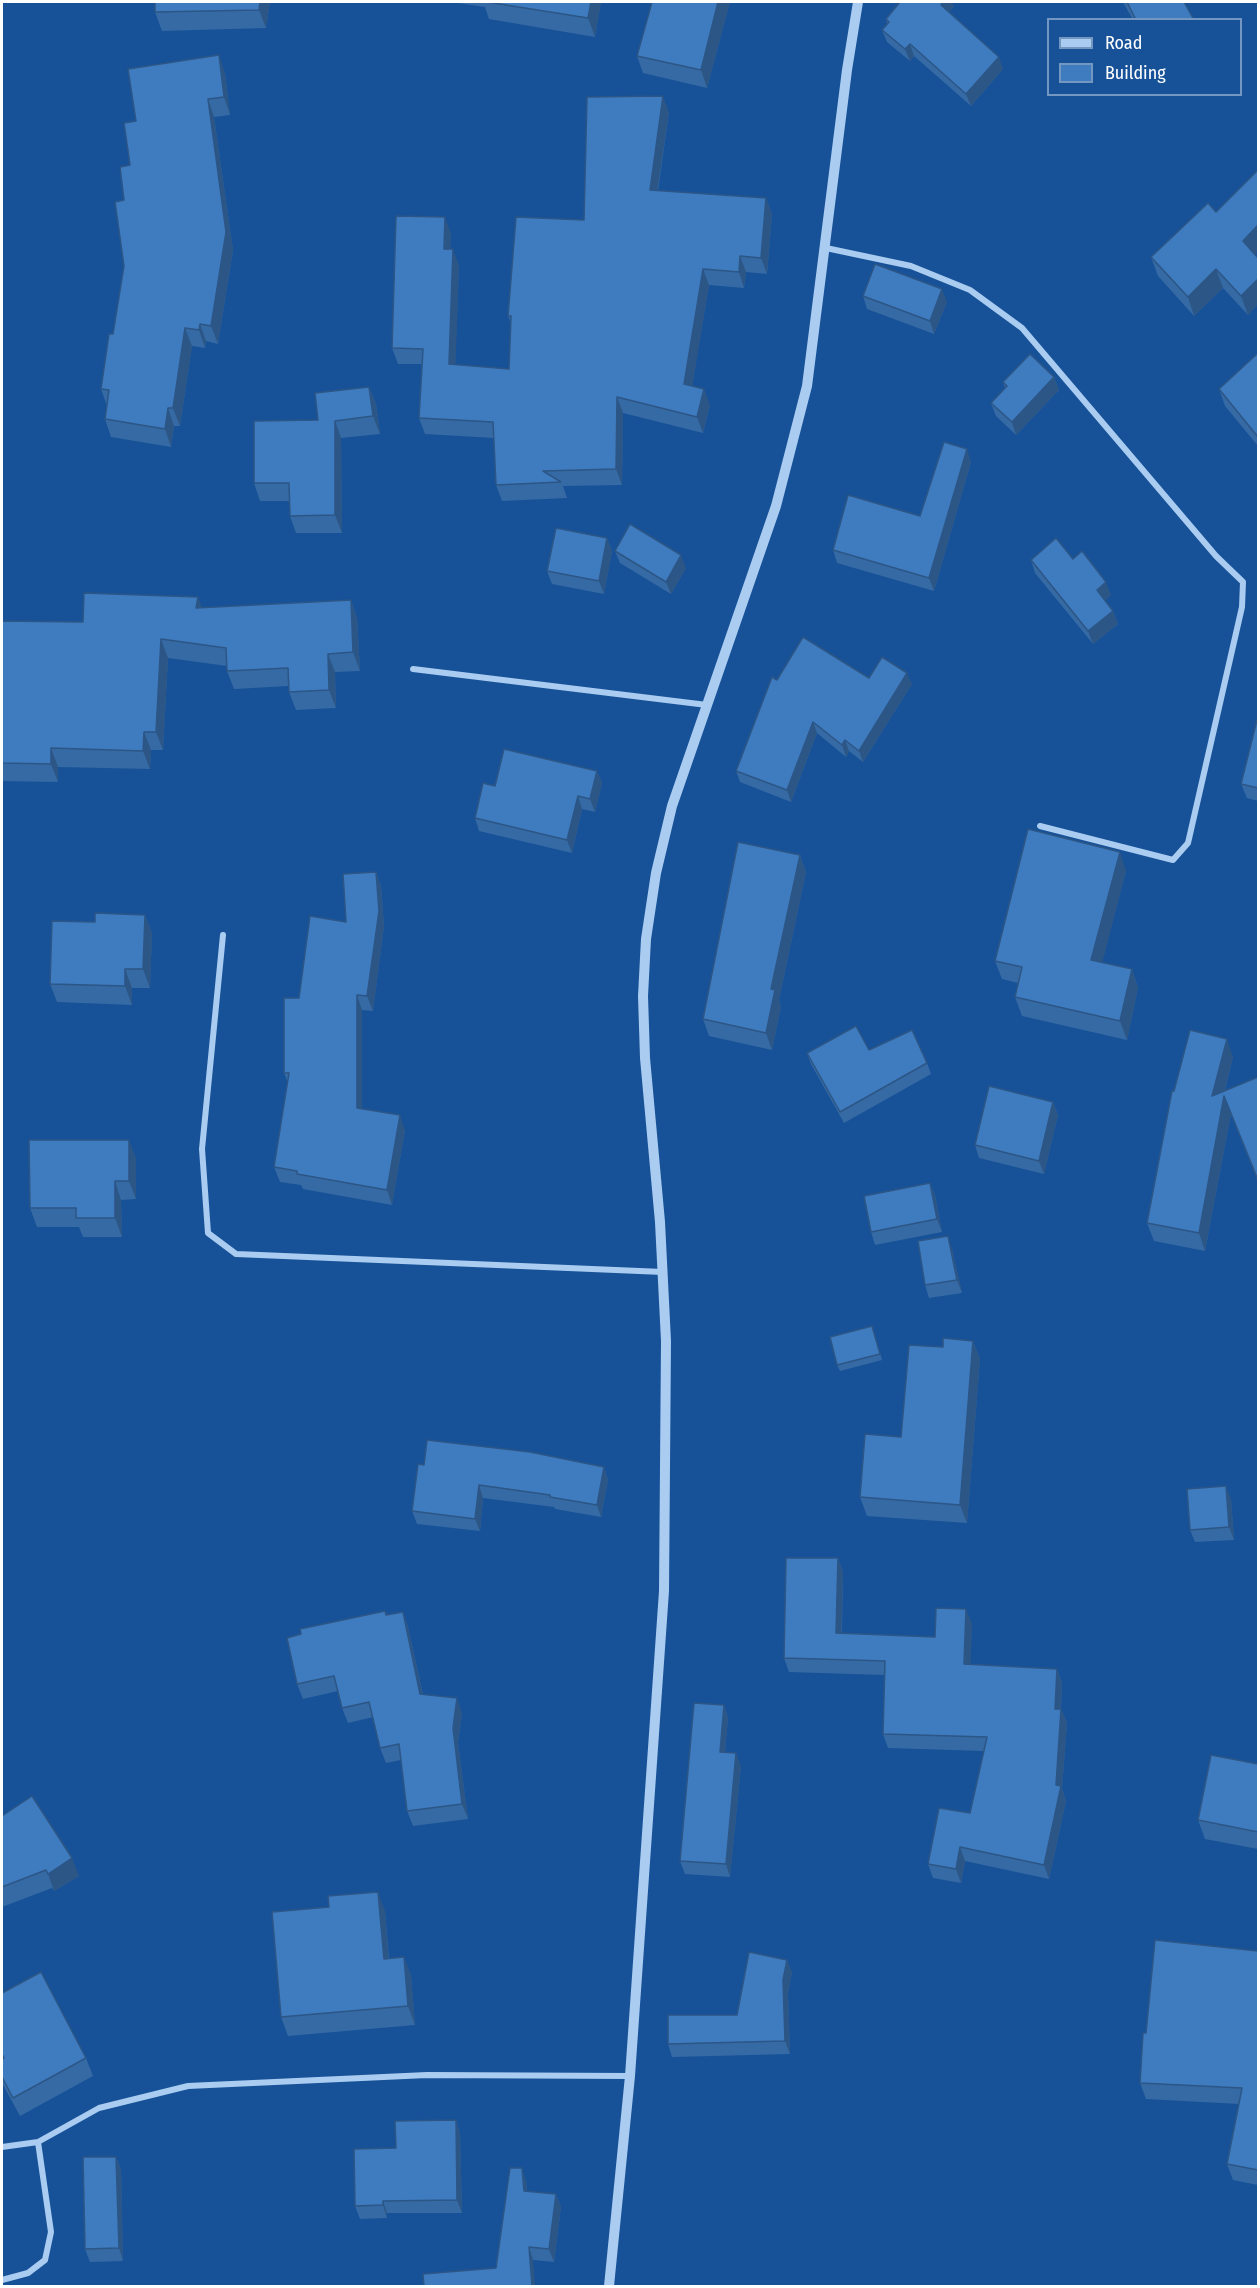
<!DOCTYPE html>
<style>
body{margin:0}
#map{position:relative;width:1260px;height:2288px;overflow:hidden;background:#175298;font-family:"Fira Sans Condensed",sans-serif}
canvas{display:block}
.frame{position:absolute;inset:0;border:3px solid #fff;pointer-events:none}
.legend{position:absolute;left:1047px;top:18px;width:195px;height:78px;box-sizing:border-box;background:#175298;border:2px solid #7497c1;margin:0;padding:8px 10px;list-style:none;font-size:18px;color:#fff}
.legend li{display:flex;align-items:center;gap:12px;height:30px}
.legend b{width:30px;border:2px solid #7497c1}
</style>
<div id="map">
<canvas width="1260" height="2288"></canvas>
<div class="frame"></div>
<ul class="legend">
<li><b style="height:8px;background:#aaccf1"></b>Road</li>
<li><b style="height:16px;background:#3f7bbf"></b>Building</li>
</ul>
</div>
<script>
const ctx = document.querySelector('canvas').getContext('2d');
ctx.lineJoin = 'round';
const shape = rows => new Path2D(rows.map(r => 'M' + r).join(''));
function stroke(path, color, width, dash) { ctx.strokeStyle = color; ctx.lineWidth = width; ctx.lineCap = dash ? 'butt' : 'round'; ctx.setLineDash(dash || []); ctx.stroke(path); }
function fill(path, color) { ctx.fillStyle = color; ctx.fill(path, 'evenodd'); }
stroke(shape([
 [826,248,911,266,970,290,1022,328,1216,556,1243,582,1242,607,1188,843,1173,860,1040,826],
 [413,669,707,705],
 [223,935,202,1149,208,1233,236,1254,663,1272],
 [2,2147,38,2142,99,2108,188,2086,427,2075,630,2076],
 [2,2280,28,2273,45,2260,51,2232,38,2142]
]), '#aaccf1', 6);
stroke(shape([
 [609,2286,630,2076,664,1591,666,1341,660,1222,645,1058,643,996,646,939,656,873,672,806,776,506,807,386,847,70,858,2]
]), '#aaccf1', 10);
fill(shape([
 [270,2,266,28,162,31,155,12],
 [451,2,601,2,595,37,489,19,485,7],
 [652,2,730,2,707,88,643,73,637,56],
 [1123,2,1184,2,1194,20,1133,20],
 [954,6,949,12,1003,69,971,106,914,56,910,61,887,42,882,30,887,24,886,19],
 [225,73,230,115,214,117,233,250,218,344,206,341,205,348,192,346,180,426,174,426,171,447,111,437,105,419,107,406,101,389,113,334,124,266,124,200,136,121],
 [669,112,658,191,766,198,772,214,767,274,746,272,744,288,709,285,692,386,710,405,703,433,623,413,622,485,563,486,567,498,502,501,496,485,494,438,425,434,419,418,422,364,398,364,392,348,451,233,450,249,459,265,455,365,509,369,511,324,508,316],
 [1258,170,1258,251,1255,254,1258,258,1258,304,1248,315,1223,288,1194,316,1158,276,1151,257,1216,212],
 [863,296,947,302,934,334,867,309],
 [1258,353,1258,446,1225,406,1219,389],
 [1054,377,1059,390,1016,435,996,416,991,403,1005,388,1003,382],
 [369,387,376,404,380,434,341,438,342,533,296,533,290,516,289,501,260,501,254,483,318,420],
 [971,462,934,591,837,563,833,550,920,516],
 [607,538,612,551,604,594,552,584,547,571],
 [615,551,686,568,671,594,620,563],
 [1073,559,1111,595,1105,600,1113,611,1118,624,1093,644,1035,573,1031,560],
 [351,600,357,618,360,671,335,672,336,708,296,710,289,692,289,686,234,689,227,671,227,666,168,658,163,750,151,750,150,769,58,767,58,782,2,781,2,621,83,622,202,608],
 [869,678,912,684,863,762,849,751,846,757,817,733,791,802,740,782,736,771,777,680],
 [1258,716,1258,801,1247,798,1241,784],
 [597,771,602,783,595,812,582,809,572,853,479,831,475,818,495,786],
 [800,855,806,872,779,1000,781,1007,772,1050,709,1036,703,1019],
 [1126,871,1102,962,1132,969,1138,988,1127,1040,1022,1016,1015,997,1018,983,1002,979,995,961],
 [376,872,381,886,384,926,373,1011,362,1010,362,1109,405,1130,392,1205,303,1189,301,1185,280,1182,274,1167,288,1083,284,1073,299,998],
 [145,915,152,933,150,988,132,988,132,1005,57,1002,50,984,95,922],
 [869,1050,927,1063,931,1074,844,1123,811,1064,807,1053],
 [1233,1057,1225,1091,1258,1077,1258,1182,1231,1114,1205,1251,1154,1241,1147,1223,1174,1091],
 [1053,1102,1058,1115,1044,1174,979,1158,975,1145],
 [136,1158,136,1199,121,1200,122,1237,83,1237,79,1227,37,1227,30,1208],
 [930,1183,935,1195,942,1232,875,1245,871,1232],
 [952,1249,962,1293,929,1298,925,1285],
 [872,1326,882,1360,840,1371,837,1365],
 [973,1341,980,1359,967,1523,867,1516,860,1497,901,1437,943,1347],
 [424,1465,604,1467,608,1480,601,1517,555,1509,554,1507,483,1498,480,1531,417,1524,412,1511],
 [1231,1499,1234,1540,1195,1542,1190,1530],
 [838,1558,843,1572,842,1633,935,1637,972,1624,970,1664,1057,1669,1062,1683,1061,1709,1067,1723,1062,1788,1066,1801,1049,1879,965,1861,961,1883,933,1878,928,1864,970,1813,984,1751,888,1748,883,1734,885,1675,789,1672,784,1658],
 [385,1611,387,1615,403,1612,408,1627,423,1694,462,1713,458,1743,468,1819,413,1826,407,1811,401,1760,386,1763,380,1748,373,1717,348,1723,342,1708,338,1691,303,1699,297,1684],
 [724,1705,728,1718,725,1752,741,1766,730,1877,685,1874,680,1861],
 [1258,1764,1258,1849,1205,1839,1198,1820],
 [2,1815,79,1876,54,1891,52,1888,2,1907],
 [385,1911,389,1958,411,1975,415,2025,288,2036,281,2017],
 [1258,1951,1258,2185,1233,2180,1227,2164,1239,2104,1146,2099,1140,2083,1146,2033],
 [792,1972,788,1993,790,2054,672,2057,668,2044,737,2015],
 [2,1993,86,2058,93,2076,20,2116,2,2083],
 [456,2120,460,2133,462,2213,387,2213,387,2218,360,2219,355,2206,396,2148],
 [116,2157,121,2169,123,2261,90,2262,85,2249],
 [526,2181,527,2191,556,2194,561,2207,554,2262,533,2260,496,2268]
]), '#366aa4');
fill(shape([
 [260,2,270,2,266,28,259,10],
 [591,2,601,2,595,37,588,18],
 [718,2,730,2,707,88,701,70],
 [943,2,952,2,954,6,945,17,941,5],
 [910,44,914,56,910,61,905,49],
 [219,55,225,73,230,115,224,97],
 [999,57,1003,69,971,106,966,94],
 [663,96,669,112,655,206,650,190],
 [208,99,214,117,233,250,218,344,211,326],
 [766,198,772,214,767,274,761,258],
 [445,217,451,233,450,265,444,249],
 [1258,225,1258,251,1250,260,1243,241],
 [453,249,459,265,455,380,449,364],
 [740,256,746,272,744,288,739,272],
 [703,269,709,285,690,400,684,384],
 [1216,269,1223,288,1194,316,1188,297],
 [1258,279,1258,304,1248,315,1241,296],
 [942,289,947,302,934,334,930,321],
 [200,324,206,341,205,348,199,330],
 [185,328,192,346,180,426,173,408],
 [1054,377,1059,390,1016,435,1012,422],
 [369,387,376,404,380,434,373,416],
 [704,389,710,405,703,433,697,417],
 [617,397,623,413,622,485,616,469],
 [168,408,174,426,171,447,165,429],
 [335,421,341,438,342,533,335,515],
 [967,449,971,462,934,591,929,578],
 [607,538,612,551,604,594,599,581],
 [681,555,686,568,671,594,666,582],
 [1106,582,1111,595,1102,603,1097,590],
 [198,597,205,615,196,608],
 [351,600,357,618,360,671,353,652],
 [1113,611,1118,624,1093,644,1088,631],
 [161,639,168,658,163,750,156,732],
 [328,654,335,672,336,708,329,690],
 [907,673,912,684,863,762,859,751],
 [813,722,817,733,791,802,787,790],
 [144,732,151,750,150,769,143,751],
 [845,740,849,751,846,757,842,745],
 [51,748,58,767,58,782,51,764],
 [597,771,602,783,595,812,590,799],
 [578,796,582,809,572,853,567,840],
 [1120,852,1126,871,1098,979,1091,960],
 [800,855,806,872,779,1000,781,1007,772,1050,766,1033,771,989],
 [376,872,381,886,384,926,373,1011,367,996],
 [145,915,152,933,150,988,143,969],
 [125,969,132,988,132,1005,125,986],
 [1132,969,1138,988,1127,1040,1120,1021],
 [357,995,362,1010,362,1123,357,1108],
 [1227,1039,1233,1057,1219,1114,1212,1096],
 [1224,1096,1231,1114,1205,1251,1199,1233],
 [1053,1102,1058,1115,1044,1174,1039,1161],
 [400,1115,405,1130,392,1205,387,1190],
 [129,1140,136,1158,136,1199,129,1181],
 [115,1181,121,1200,122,1237,115,1218],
 [930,1183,935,1195,942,1232,937,1219],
 [948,1236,952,1249,962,1293,957,1280],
 [973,1341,980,1359,967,1523,960,1505],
 [604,1467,608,1480,601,1517,597,1505],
 [479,1485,483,1498,480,1531,475,1519],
 [1226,1486,1231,1499,1234,1540,1229,1527],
 [838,1558,843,1572,841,1647,836,1633],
 [966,1609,972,1624,970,1678,964,1664],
 [403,1612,408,1627,426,1709,420,1694],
 [1057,1669,1062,1683,1060,1723,1055,1709],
 [457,1698,462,1713,458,1743,468,1819,462,1804,453,1728],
 [724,1705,728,1718,724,1764,720,1752],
 [1061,1709,1067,1723,1062,1788,1066,1801,1049,1879,1044,1865,1056,1785],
 [736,1753,741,1766,730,1877,726,1864],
 [960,1847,965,1861,961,1883,956,1869],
 [72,1858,79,1876,54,1891,48,1874],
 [378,1892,385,1911,390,1977,384,1959],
 [404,1957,411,1975,415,2025,408,2006],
 [787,1960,792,1972,788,1993,790,2054,785,2041,783,1980],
 [456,2120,460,2133,462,2213,457,2200],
 [116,2157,121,2169,123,2261,119,2248],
 [522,2168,526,2181,528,2203,524,2191],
 [556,2194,561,2207,554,2262,549,2249],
 [383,2201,387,2213,387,2218,383,2205],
 [529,2247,533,2260,535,2286,532,2286]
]), '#2c5686');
const building = shape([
 [155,2,260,2,259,10,155,12,155,2],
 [487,2,591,2,588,18,487,2],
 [652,2,718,2,701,70,637,56,652,2],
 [900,2,943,2,941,5,999,57,966,94,910,44,905,49,882,30,889,22,886,19,900,2],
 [1127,2,1184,2,1194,20,1136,20,1127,2],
 [219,55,224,97,208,99,226,232,211,326,200,324,199,330,185,328,173,408,168,408,165,429,105,419,109,390,101,389,109,334,113,334,124,266,115,202,124,200,120,167,130,165,124,123,136,121,128,69,219,55],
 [663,96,650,190,766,198,761,258,740,256,739,272,703,269,684,384,704,389,697,417,617,397,616,469,543,471,561,482,496,485,493,422,419,418,423,349,392,348,396,216,445,217,444,249,453,249,449,364,509,369,511,316,508,316,516,217,584,220,587,97,663,96],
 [1258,170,1258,225,1243,241,1258,258,1258,279,1241,296,1216,269,1188,297,1151,257,1208,203,1216,212,1258,170],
 [875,264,942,289,930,321,863,296,875,264],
 [1258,353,1258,437,1219,389,1258,353],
 [1030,354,1054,377,1012,422,991,403,1007,386,1003,382,1030,354],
 [369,387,373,416,335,421,335,515,290,516,289,483,254,483,254,421,318,420,315,393,369,387],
 [944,442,967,449,929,578,833,550,848,495,920,516,944,442],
 [630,524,681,555,666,582,615,551,630,524],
 [556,528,607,538,599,581,547,571,556,528],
 [1056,538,1073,559,1082,551,1106,582,1097,590,1113,611,1088,631,1031,560,1056,538],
 [84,593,198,597,196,608,351,600,353,652,328,654,329,690,289,692,288,668,227,671,226,648,161,639,156,732,144,732,143,751,51,748,51,764,2,763,2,621,83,622,84,593],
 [803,637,869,678,882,657,907,673,859,751,845,740,842,745,813,722,787,790,736,771,772,677,777,680,803,637],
 [1258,716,1258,788,1241,784,1258,716],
 [504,749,597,771,590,799,578,796,567,840,475,818,483,783,495,786,504,749],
 [1028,829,1120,852,1091,960,1132,969,1120,1021,1015,997,1022,967,995,961,1028,829],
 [738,842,800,855,771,989,775,990,766,1033,703,1019,738,842],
 [376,872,379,911,367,996,357,995,357,1108,400,1115,387,1190,297,1174,297,1171,274,1167,289,1073,284,1073,284,998,299,998,310,916,346,922,343,874,376,872],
 [95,913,145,915,143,969,125,969,125,986,50,984,52,921,95,922,95,913],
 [856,1026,869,1050,912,1030,927,1063,840,1112,807,1053,856,1026],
 [1190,1030,1227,1039,1212,1096,1258,1077,1258,1180,1224,1096,1199,1233,1147,1223,1172,1091,1174,1091,1190,1030],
 [989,1086,1053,1102,1039,1161,975,1145,989,1086],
 [29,1140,129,1140,129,1181,115,1181,115,1218,76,1218,76,1208,30,1208,29,1140],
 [930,1183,937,1219,871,1232,864,1196,930,1183],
 [948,1236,957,1280,925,1285,918,1241,948,1236],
 [872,1326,880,1354,837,1365,830,1337,872,1326],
 [943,1338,973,1341,960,1505,860,1497,865,1434,901,1437,909,1345,943,1347,943,1338],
 [427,1440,530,1452,604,1467,597,1505,550,1497,550,1495,479,1485,475,1519,412,1511,418,1464,424,1465,427,1440],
 [1226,1486,1229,1527,1190,1530,1187,1489,1226,1486],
 [786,1558,838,1558,836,1633,935,1637,936,1608,966,1609,964,1664,1057,1669,1055,1709,1061,1709,1056,1785,1061,1786,1044,1865,960,1847,956,1869,928,1864,939,1808,970,1813,987,1737,883,1734,885,1661,784,1658,786,1558],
 [385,1611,386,1615,403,1612,420,1694,457,1698,453,1728,462,1804,407,1811,399,1744,380,1748,369,1702,342,1708,334,1676,297,1684,287,1638,301,1634,300,1629,385,1611],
 [694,1703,724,1705,720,1752,736,1753,726,1864,680,1861,694,1703],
 [1211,1755,1258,1764,1258,1832,1198,1820,1211,1755],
 [32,1796,72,1858,48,1874,46,1870,2,1887,2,1815,2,1816,32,1796],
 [378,1892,384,1959,404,1957,408,2006,281,2017,272,1912,329,1907,328,1896,378,1892],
 [1155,1940,1258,1951,1258,2170,1227,2164,1242,2088,1140,2083,1143,2033,1146,2033,1155,1940],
 [749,1952,787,1960,783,1980,785,2041,668,2044,668,2015,737,2015,749,1952],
 [41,1972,86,2058,13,2098,2,2077,2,2059,4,2058,2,2054,2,1993,41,1972],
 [456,2120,457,2200,383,2201,383,2205,355,2206,354,2149,396,2148,395,2121,456,2120],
 [83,2157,116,2157,119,2248,85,2249,83,2157],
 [510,2168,522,2168,524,2191,556,2194,549,2249,529,2247,532,2286,424,2286,423,2274,496,2268,510,2168]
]);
fill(building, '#3f7bbf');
stroke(building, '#2c5686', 1.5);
</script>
